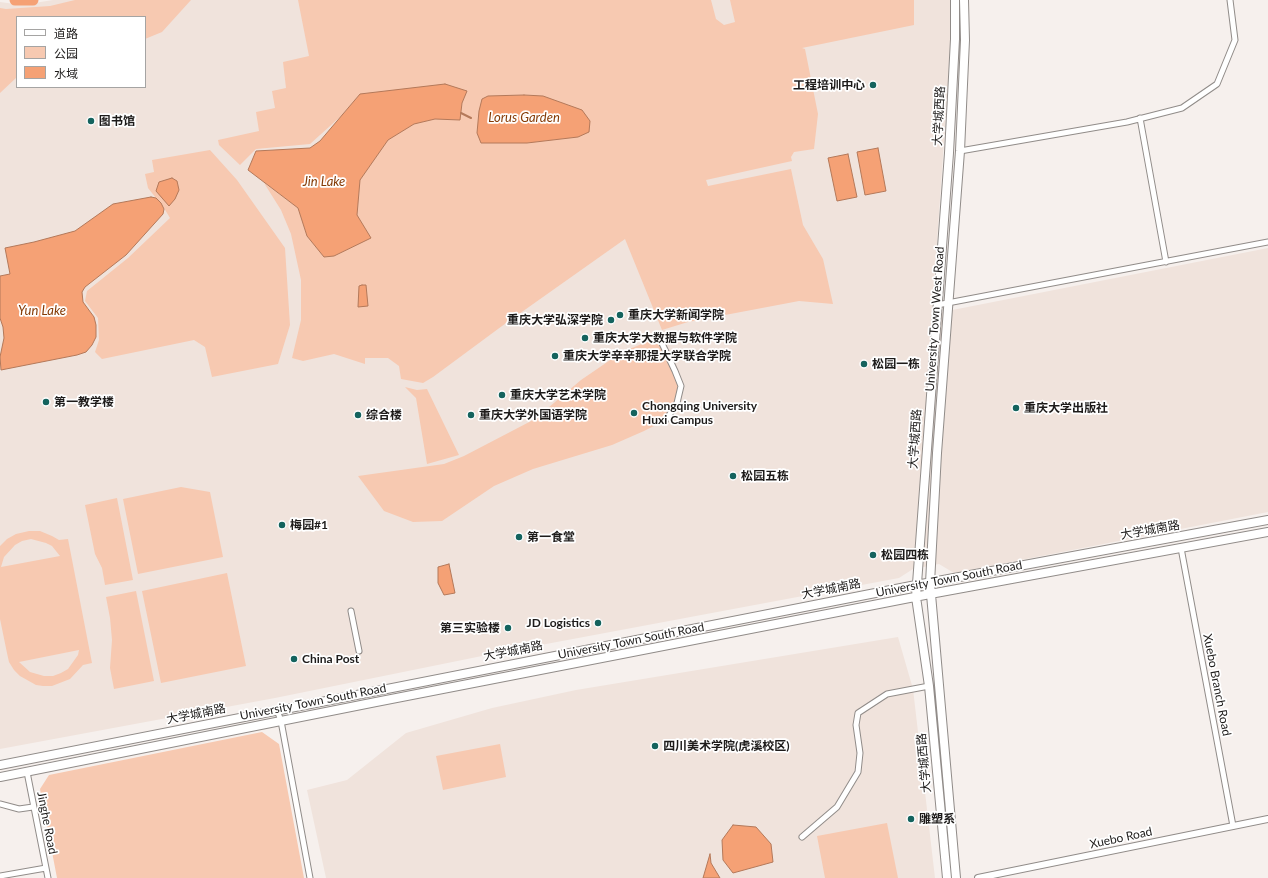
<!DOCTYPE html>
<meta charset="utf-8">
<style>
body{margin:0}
#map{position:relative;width:1268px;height:878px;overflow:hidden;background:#f6f0ed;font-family:Lato,"Noto Sans SC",sans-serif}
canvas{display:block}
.legend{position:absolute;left:16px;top:16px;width:130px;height:72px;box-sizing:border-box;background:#fff;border:1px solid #a5a4a3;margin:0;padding:5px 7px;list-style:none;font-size:12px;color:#1d1b1a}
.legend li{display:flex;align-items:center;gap:8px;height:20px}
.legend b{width:20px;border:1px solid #a5a4a3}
</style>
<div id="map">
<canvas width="1268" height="878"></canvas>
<ul class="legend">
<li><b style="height:5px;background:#fff"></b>道路</li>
<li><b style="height:11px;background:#f7c9b1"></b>公园</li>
<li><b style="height:11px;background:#f5a175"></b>水域</li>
</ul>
</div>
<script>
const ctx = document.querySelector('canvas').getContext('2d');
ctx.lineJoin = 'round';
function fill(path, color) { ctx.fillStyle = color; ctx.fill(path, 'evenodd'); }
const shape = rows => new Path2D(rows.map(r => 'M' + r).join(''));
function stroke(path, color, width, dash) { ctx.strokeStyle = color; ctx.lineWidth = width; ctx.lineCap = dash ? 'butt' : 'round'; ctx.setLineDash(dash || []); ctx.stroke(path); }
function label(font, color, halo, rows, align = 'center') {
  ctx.font = font + ' Lato,"Noto Sans SC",sans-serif'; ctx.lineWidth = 3.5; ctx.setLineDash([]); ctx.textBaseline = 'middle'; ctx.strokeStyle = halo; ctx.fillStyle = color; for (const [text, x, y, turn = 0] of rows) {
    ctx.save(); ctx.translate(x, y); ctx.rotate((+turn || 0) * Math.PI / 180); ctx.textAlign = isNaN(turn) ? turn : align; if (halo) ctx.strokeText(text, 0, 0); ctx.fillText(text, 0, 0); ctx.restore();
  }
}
fill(shape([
 [53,0,950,0,951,40,932,314,1268,248,1268,512,954,573,939,564,913,569,899,578,482,656,275,698,0,749,0,2,22,5],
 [17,17,145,17,145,87,17,87],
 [898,637,913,689,935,878,326,878,307,790,347,780,406,733,492,708,576,690]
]), '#f0e3dc');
fill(shape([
 [75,0,191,0,162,32,145,39,145,17,17,17,17,77,0,93,0,8,6,9,50,6],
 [298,0,711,0,716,19,724,25,735,22,730,0,914,0,914,25,802,48,805,49,818,114,814,149,794,152,791,157,792,161,706,180,708,186,791,169,803,225,823,259,833,304,799,301,688,322,662,330,625,239,502,326,433,377,423,383,401,379,399,366,388,358,365,358,365,364,334,354,303,361,292,358,301,320,301,280,291,234,281,210,264,183,298,208,307,236,324,257,334,256,371,238,357,215,360,180,388,140,414,124,435,119,459,120,462,103,467,91,360,94,340,117,310,144,256,149,240,165,219,145,218,140,259,131,256,112,275,108,272,91,286,88,283,62,309,56],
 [524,95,543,96,559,103,569,105,588,132,578,137,527,143,481,143,482,99,488,96],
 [210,150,237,180,285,248,290,325,278,364,212,377,205,347,194,340,102,359,95,352,99,340,98,318,85,301,87,291,128,258,170,218,164,208,148,188,145,174,154,172,152,160],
 [659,337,681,386,677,403,666,420,644,431,612,445,533,469,494,486,442,521,413,522,384,511,358,476,444,464,464,456,535,419,581,380,622,352],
 [405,387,417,390,427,389,459,455,427,464,416,398],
 [181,487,210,492,223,557,138,574,123,499],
 [117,498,133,580,105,585,102,568,95,554,85,505],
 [29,531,40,531,52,536,59,540,68,539,92,663,83,665,70,679,52,686,43,686,36,685,20,676,14,670,9,662,7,653,0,619,0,546,7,539,16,534],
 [31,539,46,543,52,546,60,556,1,567,4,557,15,545,22,541],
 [79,650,78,655,68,669,61,673,53,676,44,676,30,672,19,662],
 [227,573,246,666,161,683,142,591],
 [136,591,154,681,114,689,110,668,112,640,110,618,106,597],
 [262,732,279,744,304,878,57,878,40,789,49,775],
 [500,744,506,777,443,790,436,756],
 [887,823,898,878,825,878,817,836]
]), '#f7c9b1');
const water = shape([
 [445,84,467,91,462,103,460,120,435,119,414,124,388,140,360,180,357,215,371,238,334,256,324,257,307,236,298,208,248,170,256,151,310,148,320,141,360,94,445,84],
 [524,95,543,96,582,110,590,121,589,132,578,137,527,143,481,143,477,133,479,111,482,99,488,96,524,95],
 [878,148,886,191,865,195,857,152,878,148],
 [848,154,857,197,837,201,828,158,848,154],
 [172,178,177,181,179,190,175,199,169,206,156,191,159,182,172,178],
 [151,197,156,198,161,203,164,209,163,214,126,255,85,287,82,292,83,302,94,317,96,325,96,337,92,345,86,352,77,355,1,370,0,357,4,338,3,327,0,318,0,276,10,274,5,248,34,242,75,231,113,204,151,197],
 [362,285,366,285,368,306,358,307,359,286,362,285],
 [449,564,455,593,444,595,438,583,438,567,449,564],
 [733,825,756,827,771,844,773,862,733,873,723,860,722,840,733,825],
 [710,854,711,863,720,878,703,878,710,854]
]);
fill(water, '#f5a175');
stroke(water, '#b4795a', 1);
stroke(shape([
 [461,113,471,118]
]), '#b4795a', 2);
stroke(shape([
 [15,0,33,0]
]), '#f5a175', 11);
const minor = shape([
 [1140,118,1166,262],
 [960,151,1127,122,1182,108,1217,84,1235,40,1230,0],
 [937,305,1268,242],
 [659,337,675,371,681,386,677,403,666,420],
 [1181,548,1233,826],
 [351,611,359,651],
 [277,710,281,721,310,878],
 [27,772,48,878],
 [0,804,19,809,33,807],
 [802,837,837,807,858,772,860,753,856,725,858,713,887,694,929,686],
 [0,876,46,868]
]);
const tertiary = shape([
 [978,878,1268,819]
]);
const primary = shape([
 [0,765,916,585,1268,520],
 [0,777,376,702,930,594,1268,532],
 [947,878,929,686,916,597,949,153,955,39,955,0],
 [956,878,930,583,937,453,960,151,965,40,964,0]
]);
stroke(minor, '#918c89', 7);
stroke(tertiary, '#918c89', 8);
stroke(primary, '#918c89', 10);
stroke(minor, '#fff', 5);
stroke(tertiary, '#fff', 6);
stroke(primary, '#fff', 8);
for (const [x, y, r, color] of [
 [873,85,4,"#14635e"],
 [91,121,4,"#14635e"],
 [620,315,4,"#14635e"],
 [611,320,4,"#14635e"],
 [585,338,4,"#14635e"],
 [555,356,4,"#14635e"],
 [864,364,4,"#14635e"],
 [502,395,4,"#14635e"],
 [46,402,4,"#14635e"],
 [1016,408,4,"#14635e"],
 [634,413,4,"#14635e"],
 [358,415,4,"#14635e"],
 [471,415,4,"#14635e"],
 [733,476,4,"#14635e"],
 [282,525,4,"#14635e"],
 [519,537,4,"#14635e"],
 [873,555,4,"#14635e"],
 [598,623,4,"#14635e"],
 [508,628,4,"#14635e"],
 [294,659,4,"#14635e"],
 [655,746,4,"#14635e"],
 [911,819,4,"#14635e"]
]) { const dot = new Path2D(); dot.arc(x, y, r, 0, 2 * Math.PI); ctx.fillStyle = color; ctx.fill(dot); stroke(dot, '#fff', 1.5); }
label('bold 12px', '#1d1b1a', '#fff', [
 ["工程培训中心",865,85,"right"],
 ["图书馆",99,121],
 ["重庆大学新闻学院",628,315],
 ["重庆大学弘深学院",603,320,"right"],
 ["重庆大学大数据与软件学院",593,338],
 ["重庆大学辛辛那提大学联合学院",563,356],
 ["松园一栋",872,364],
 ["重庆大学艺术学院",510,395],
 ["第一教学楼",54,402],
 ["Chongqing University",642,406],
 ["Huxi Campus",642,420],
 ["重庆大学出版社",1024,408],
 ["综合楼",366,415],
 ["重庆大学外国语学院",479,415],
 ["松园五栋",741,476],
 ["梅园#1",290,525],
 ["第一食堂",527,537],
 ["松园四栋",881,555],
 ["JD Logistics",590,623,"right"],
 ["第三实验楼",500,628,"right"],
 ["China Post",302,659],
 ["四川美术学院(虎溪校区)",663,746],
 ["雕塑系",919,819]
], 'left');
label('12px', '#1d1b1a', '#fff', [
 ["大学城西路",939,116,-87],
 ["University Town West Road",935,319,-86],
 ["大学城西路",915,439,-86],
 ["大学城南路",1150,530,-10],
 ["University Town South Road",949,579,-11],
 ["大学城南路",831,589,-11],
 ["University Town South Road",631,641,-11],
 ["大学城南路",513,651,-11],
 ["Xuebo Branch Road",1217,685,79],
 ["University Town South Road",313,702,-11],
 ["大学城南路",196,714,-11],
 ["大学城西路",924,763,-95],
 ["Jinghe Road",47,823,79],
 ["Xuebo Road",1121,838,-12]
]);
label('italic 13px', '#853b06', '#fff', [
 ["Lorus Garden",524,118],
 ["Jin Lake",324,182],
 ["Yun Lake",42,311]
]);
</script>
